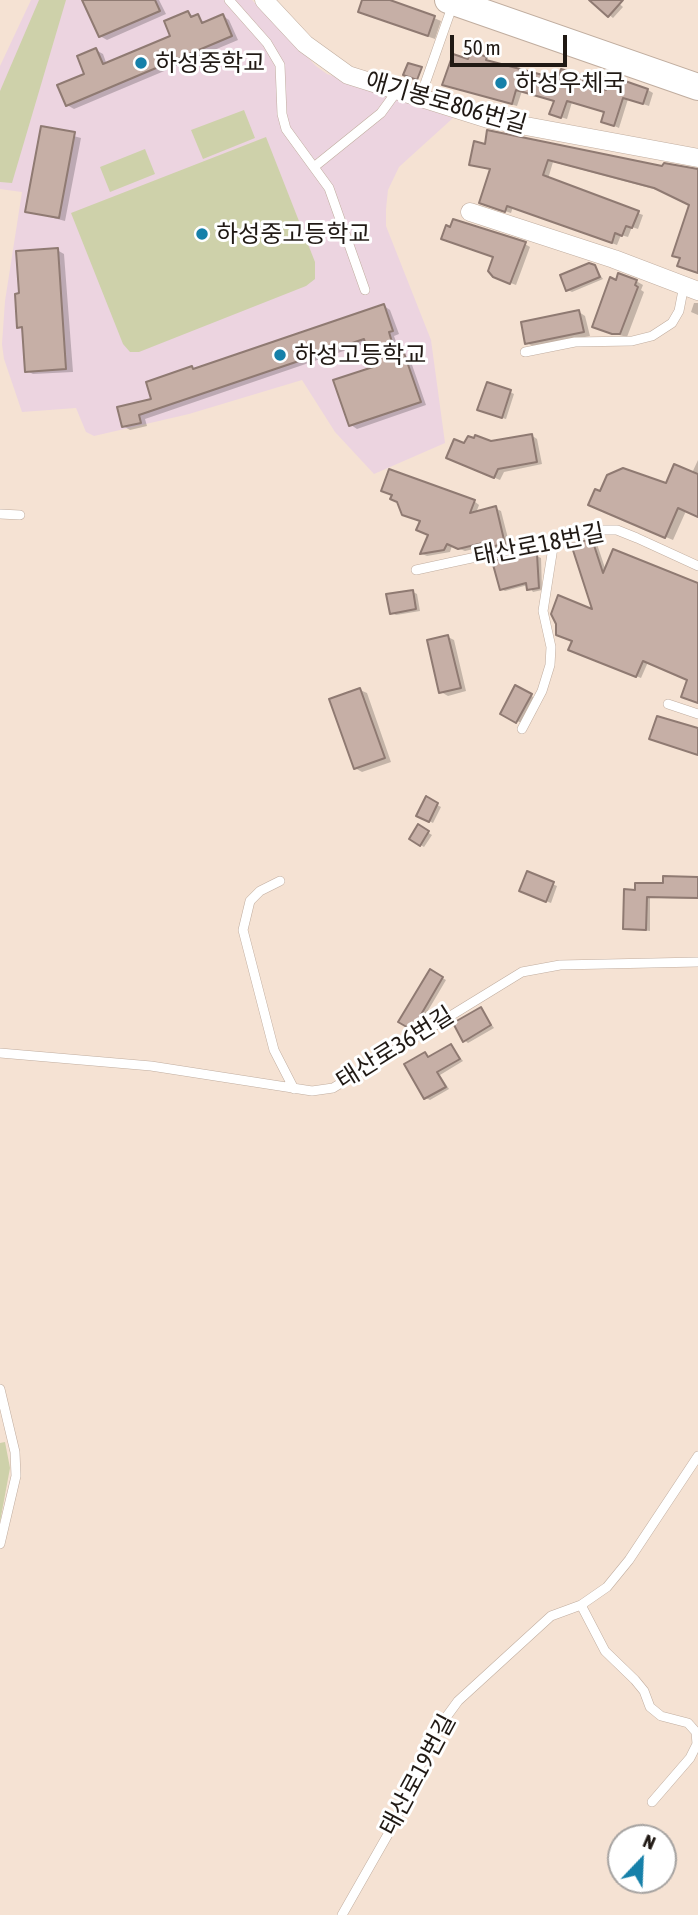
<!DOCTYPE html>
<meta charset="utf-8">
<style>
body{margin:0}
#map{position:relative;width:698px;height:1915px;overflow:hidden;background:#f5e2d3;font-family:"Asap Condensed",sans-serif}
canvas{display:block}
.north{position:absolute;left:607px;top:1824px;width:70px;height:70px;box-sizing:border-box;background:#fff;border:2px solid #a6a3a1;border-radius:50%;rotate:23deg;font-size:19px;font-weight:700;line-height:28px;text-align:center;color:#201914}
.north::after{content:'';display:block;margin:auto;width:24px;height:32px;background:#1680a9;clip-path:polygon(50% 0,100% 100%,50% 72%,0 100%)}
.scale{position:absolute;left:450px;top:35px;width:117px;height:32px;box-sizing:border-box;border:4px solid #201914;border-top:0;padding-left:9px;font-size:21px;line-height:24px;white-space:nowrap;color:#201914;-webkit-text-stroke:5px #fff;paint-order:stroke}
</style>
<div id="map">
<canvas width="698" height="1915"></canvas>
<div class="north">N</div>
<div class="scale">50 m</div>
</div>
<script>
const ctx = document.querySelector('canvas').getContext('2d');
ctx.lineJoin = 'round';
function fill(path, color) { ctx.fillStyle = color; ctx.fill(path, 'evenodd'); }
const shape = rows => new Path2D(rows.map(r => 'M' + r).join(''));
function stroke(path, color, width, dash) { ctx.strokeStyle = color; ctx.lineWidth = width; ctx.lineCap = dash ? 'butt' : 'round'; ctx.setLineDash(dash || []); ctx.stroke(path); }
function label(font, color, halo, rows, align = 'center') {
  ctx.font = font + ' "Asap Condensed","Noto Sans KR",sans-serif'; ctx.lineWidth = 6; ctx.setLineDash([]); ctx.textBaseline = 'middle'; ctx.strokeStyle = halo; ctx.fillStyle = color; for (const [text, x, y, turn = 0] of rows) {
    ctx.save(); ctx.translate(x, y); ctx.rotate((+turn || 0) * Math.PI / 180); ctx.textAlign = isNaN(turn) ? turn : align; if (halo) ctx.strokeText(text, 0, 0); ctx.fillText(text, 0, 0); ctx.restore();
  }
}
fill(shape([
 [31,0,252,0,316,66,327,74,453,118,399,167,388,190,386,209,386,226,431,340,445,443,374,474,335,432,302,380,189,414,94,436,86,432,76,408,22,412,4,359,2,344,5,301,22,192,0,189,0,66]
]), '#ecd4e0');
fill(shape([
 [39,0,66,0,12,183,0,182,0,91],
 [244,110,255,138,203,159,191,130],
 [266,137,315,262,315,279,306,286,139,352,130,352,123,344,71,213],
 [145,149,155,174,110,192,100,167],
 [5,1442,10,1468,0,1522,0,1443]
]), '#ced1aa');
fill(shape([
 [84,0,159,0,166,14,107,40,100,36],
 [364,0,385,0,434,18,441,21,435,39,367,15],
 [591,0,615,0,623,7,613,18],
 [188,13,206,23,223,16,229,20,238,40,74,109,67,105,87,75,96,50,103,54,107,65,172,37],
 [486,58,491,63,559,82,583,77,588,80,587,86,607,92,648,90,653,93,649,106,628,99,619,128,603,121,605,113,572,102,567,119,557,116,555,102,522,91,517,106,444,85,470,61],
 [43,128,81,138,65,221,27,211],
 [475,144,698,173,698,273,685,268,681,259,674,255,691,205,661,191,553,162,548,179,643,215,638,229,632,227,628,237,621,235,617,245,513,207,511,213,487,205,492,170,471,164],
 [525,244,530,247,516,285,500,279,495,258],
 [57,250,64,254,73,372,33,374,27,371,24,329,19,327,21,295],
 [594,266,603,279,572,292,568,290],
 [636,281,643,285,641,290,644,292,627,337,600,330],
 [694,303,698,303,698,315,691,312],
 [384,306,390,310,399,334,394,336,401,356,410,359,426,405,357,429,351,425,375,368,367,343,145,419,147,426,130,430,123,426,195,370],
 [579,312,585,316,590,336,534,347,527,343],
 [510,392,514,394,506,419,483,412],
 [531,435,537,439,542,464,504,472,500,480,454,461,465,445],
 [698,460,698,516,686,511,673,540,597,508,601,493,667,485,692,473],
 [474,501,479,505,476,513,495,508,501,511,510,546,496,549,490,545,465,551,452,546,450,552,427,556,422,554],
 [592,541,597,544,606,571,698,584,698,702,689,679,648,662,641,678,575,652,595,612],
 [537,556,541,558,542,590,533,592,528,585,505,591,501,589],
 [413,592,417,594,420,611,396,615,392,613],
 [448,637,454,640,466,691,448,696,441,692],
 [515,687,535,698,521,723,502,713],
 [360,690,367,693,391,762,362,772,355,768],
 [426,799,441,807,433,823,418,815],
 [419,827,432,835,424,847,411,839],
 [528,874,557,886,551,903,525,893],
 [698,879,698,899,650,898,650,931,625,928,637,892],
 [430,971,446,980,416,1031,401,1021],
 [481,1009,494,1028,468,1043,464,1040],
 [451,1046,463,1061,440,1075,449,1089,430,1100,426,1098,425,1054,430,1058]
]), '#0003');
const building = shape([
 [82,0,155,0,160,11,99,37,82,0],
 [362,0,390,0,435,16,428,36,358,12,362,0],
 [589,0,623,0,608,17,589,0],
 [188,11,191,17,198,14,202,23,223,14,232,36,66,106,57,85,84,74,77,56,96,48,103,64,170,36,164,21,188,11],
 [471,51,487,57,486,60,558,79,561,69,584,76,582,82,606,90,608,84,622,89,625,81,648,89,643,104,623,98,614,126,601,122,604,112,567,101,561,118,549,114,554,101,516,90,512,104,442,85,453,54,468,59,471,51],
 [408,63,422,67,417,80,403,75,408,63],
 [41,126,75,132,59,218,25,212,41,126],
 [487,130,662,166,664,163,698,169,698,273,677,266,680,258,672,256,689,205,654,188,548,160,543,175,639,211,632,228,626,226,622,236,615,233,612,243,507,206,505,212,479,203,490,169,469,165,474,141,485,144,487,130],
 [453,219,526,242,510,284,493,277,488,271,493,257,441,239,446,225,450,227,453,219],
 [58,248,66,369,25,372,22,327,17,328,15,294,19,293,16,251,58,248],
 [589,263,595,265,600,277,566,291,560,275,589,263],
 [618,273,637,280,635,285,638,287,620,334,612,334,592,327,610,277,616,280,618,273],
 [384,304,393,331,389,332,396,356,404,353,421,402,349,426,333,380,373,367,364,339,139,415,141,423,122,427,117,407,151,399,146,382,192,366,193,369,384,304],
 [579,310,584,332,525,344,521,322,579,310],
 [487,382,511,390,502,418,477,410,487,382],
 [532,434,537,462,498,469,494,478,446,458,454,439,464,443,468,436,474,438,475,435,491,441,532,434],
 [674,464,698,474,698,517,678,508,665,538,588,505,595,489,600,491,607,475,623,468,666,483,674,464],
 [389,469,475,500,470,513,496,506,505,544,489,547,487,542,458,549,447,544,444,550,420,554,428,535,416,530,420,521,402,515,397,502,390,499,392,495,381,491,389,469],
 [592,539,603,573,613,549,698,583,698,703,681,697,687,680,643,661,636,677,568,650,572,641,556,635,556,624,551,614,558,595,592,609,571,544,592,539],
 [537,554,539,588,527,590,526,583,500,590,492,561,537,554],
 [413,590,416,609,390,614,386,594,413,590],
 [448,635,461,688,439,693,427,640,448,635],
 [515,685,532,694,516,723,500,714,515,685],
 [360,688,385,758,354,769,329,699,360,688],
 [657,716,698,728,698,755,649,739,657,716],
 [426,796,438,803,429,822,416,816,426,796],
 [418,824,429,831,420,846,409,839,418,824],
 [527,871,554,882,546,902,519,891,527,871],
 [663,876,698,877,698,898,647,897,646,930,623,929,624,889,635,890,635,883,663,883,663,876],
 [430,969,443,977,412,1030,398,1022,430,969],
 [481,1007,491,1025,463,1042,453,1023,481,1007],
 [451,1044,460,1059,437,1072,446,1087,424,1099,404,1064,425,1052,428,1057,451,1044]
]);
fill(building, '#c6afa6');
stroke(building, '#8f7a72', 2);
const lane = shape([
 [229,0,267,43,280,65,282,114,286,129,329,188,365,290],
 [420,98,453,4],
 [314,167,381,113,397,91],
 [525,352,575,342,632,341,652,336,672,323,679,311,684,285],
 [0,514,20,515],
 [416,570,601,530,617,530,637,538,698,566],
 [668,704,698,714],
 [522,729,542,691,550,665,551,647,543,611,554,541],
 [280,881,260,891,250,901,243,930,274,1050,294,1089],
 [0,1053,151,1066,312,1091,333,1088,522,972,560,965,698,962],
 [0,1389,15,1452,16,1476,0,1544],
 [581,1605,605,1651,635,1680,644,1691,650,1707,661,1716,688,1723,696,1732,697,1744,690,1758,652,1802],
 [342,1915,391,1829,436,1731,458,1701,551,1616,581,1605,607,1587,629,1560,698,1456]
]);
const street = shape([
 [264,0,305,44,348,75,488,119,698,158],
 [470,212,614,259,698,291]
]);
const secondary = shape([
 [448,0,698,87]
]);
stroke(lane, '#c0ad9f', 10);
stroke(street, '#c0ad9f', 19);
stroke(secondary, '#c0ad9f', 28);
stroke(lane, '#fff', 9);
stroke(street, '#fff', 18);
stroke(secondary, '#fff', 26);
for (const [x, y, r, color] of [
 [141,63,7,"#1680a9"],
 [501,83,7,"#1680a9"],
 [202,234,7,"#1680a9"],
 [280,355,7,"#1680a9"]
]) { const dot = new Path2D(); dot.arc(x, y, r, 0, 2 * Math.PI); ctx.fillStyle = color; ctx.fill(dot); stroke(dot, '#fff', 2.5); }
label('24px', '#201914', '#fff', [
 ["하성중학교",155,63],
 ["하성우체국",515,83],
 ["하성중고등학교",216,234],
 ["하성고등학교",294,355]
], 'left');
label('24px', '#201914', '#fff', [
 ["애기봉로806번길",446,103,16],
 ["태산로18번길",539,545,-11],
 ["태산로36번길",395,1048,-32],
 ["태산로19번길",418,1775,-62]
]);
</script>
